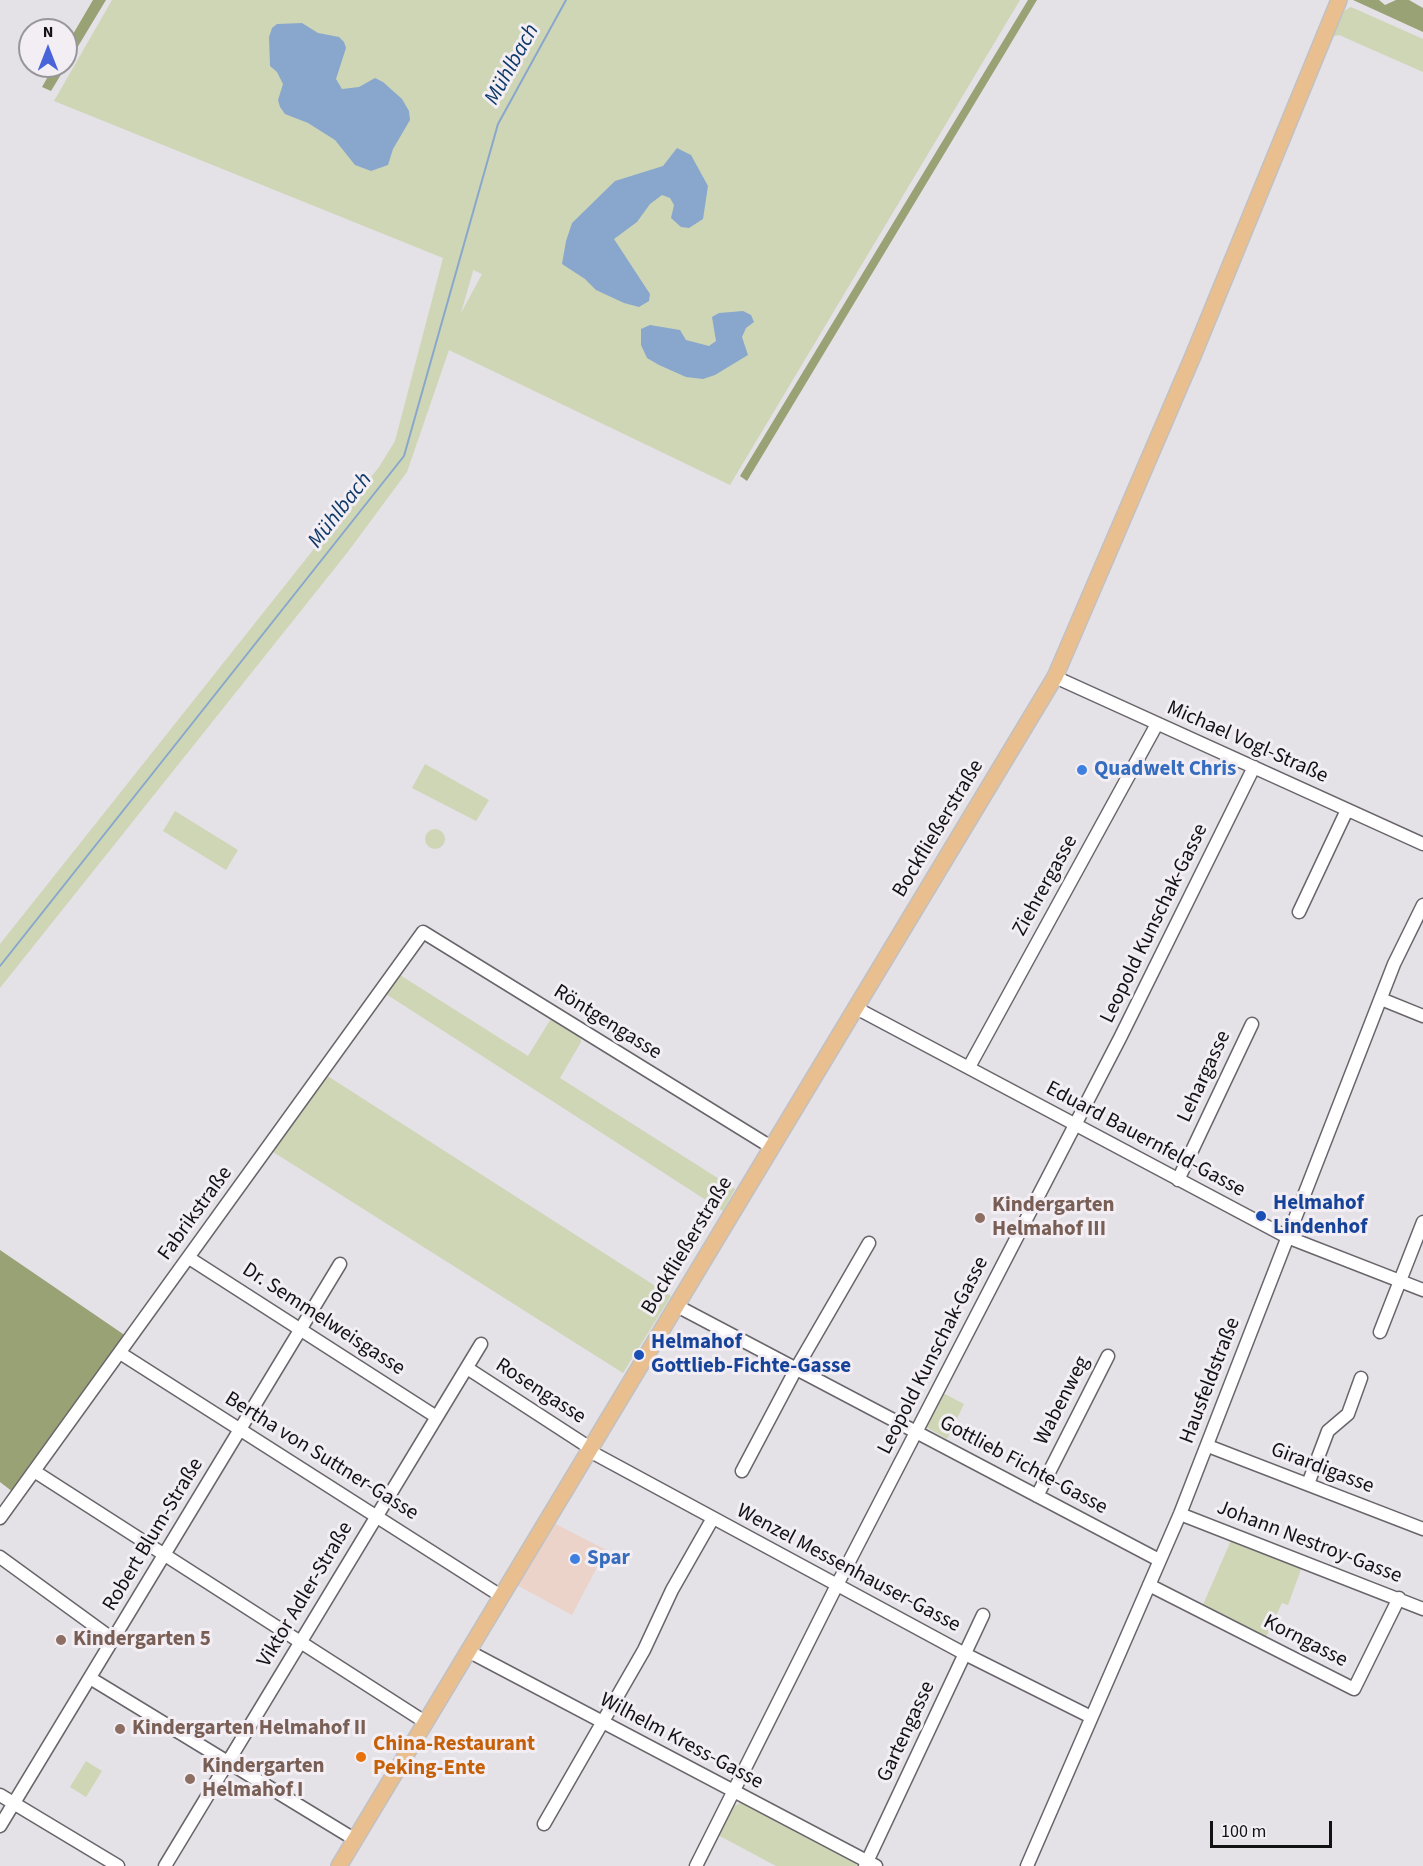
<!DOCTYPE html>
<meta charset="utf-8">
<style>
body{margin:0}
#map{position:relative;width:1423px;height:1866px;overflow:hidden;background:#e4e1e7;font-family:"Source Sans 3",sans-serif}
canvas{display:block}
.north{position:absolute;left:18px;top:18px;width:60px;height:60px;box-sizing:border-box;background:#f2eef4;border:2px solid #98969a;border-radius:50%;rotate:0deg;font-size:16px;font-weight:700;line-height:24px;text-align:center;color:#121113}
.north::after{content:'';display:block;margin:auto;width:21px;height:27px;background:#4964d8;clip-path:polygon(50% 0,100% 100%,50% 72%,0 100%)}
.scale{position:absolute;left:1210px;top:1821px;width:122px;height:27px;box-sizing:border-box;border:3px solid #121113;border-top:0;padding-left:8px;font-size:18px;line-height:21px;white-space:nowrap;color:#121113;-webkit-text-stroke:4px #f2eef4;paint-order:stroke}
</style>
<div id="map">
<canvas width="1423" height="1866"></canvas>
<div class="north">N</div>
<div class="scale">100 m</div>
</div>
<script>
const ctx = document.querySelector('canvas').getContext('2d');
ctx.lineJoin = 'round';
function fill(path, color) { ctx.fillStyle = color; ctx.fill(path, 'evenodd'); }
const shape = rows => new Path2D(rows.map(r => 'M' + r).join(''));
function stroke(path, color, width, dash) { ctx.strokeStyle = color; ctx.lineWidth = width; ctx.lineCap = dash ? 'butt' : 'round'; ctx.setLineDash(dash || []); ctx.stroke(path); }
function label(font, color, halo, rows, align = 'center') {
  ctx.font = font + ' "Source Sans 3",sans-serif'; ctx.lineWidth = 6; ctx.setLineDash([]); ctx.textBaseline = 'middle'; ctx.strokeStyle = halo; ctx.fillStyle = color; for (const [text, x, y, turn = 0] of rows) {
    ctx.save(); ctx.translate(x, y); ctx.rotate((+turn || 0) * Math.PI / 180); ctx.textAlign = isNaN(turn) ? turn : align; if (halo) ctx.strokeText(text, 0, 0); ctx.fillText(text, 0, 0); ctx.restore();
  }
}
fill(shape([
 [552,1522,606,1550,572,1615,515,1584]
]), '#ebd3c9');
fill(shape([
 [112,0,1020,0,730,485,449,350,407,472,347,553,0,988,0,944,379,467,395,441,443,258,54,101],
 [473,270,482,274,461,313,473,271],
 [1351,7,1423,39,1423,72,1339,35,1334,36,1331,41,1344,11],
 [425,764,489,800,476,821,412,788],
 [175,811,238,850,226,870,163,831],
 '425 839a10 10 0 1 1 20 0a10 10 0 1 1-20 0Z',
 [400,975,528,1056,552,1017,580,1034,581,1042,560,1078,735,1189,723,1211,386,994],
 [326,1075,671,1296,623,1373,270,1150],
 [943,1393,964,1404,947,1439,926,1427],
 [1232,1538,1303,1564,1288,1605,1282,1603,1265,1639,1202,1607],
 [86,1761,102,1771,86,1797,70,1787],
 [741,1803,855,1862,857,1866,776,1866,718,1835,734,1806]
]), '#cfd6b6');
fill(shape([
 [93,0,106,0,51,91,42,87,54,66,66,66,66,46],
 [1028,0,1037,0,747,481,740,476],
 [1353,0,1379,0,1385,5,1396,0,1409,0,1423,8,1423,32],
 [0,1250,126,1336,13,1492,0,1482]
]), '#99a275');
fill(shape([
 [302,23,318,33,339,37,344,42,346,48,336,79,342,89,359,87,375,78,383,82,402,99,409,111,410,120,393,149,388,165,371,171,355,165,335,140,308,123,285,114,280,107,278,100,283,84,277,72,270,66,269,37,272,28,277,24],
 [677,148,691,155,708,186,703,219,689,228,681,227,671,218,674,205,670,198,662,195,650,204,637,222,614,239,650,294,649,301,639,307,624,303,596,290,585,279,562,264,566,241,572,223,615,181,663,166],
 [743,311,751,315,754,322,746,328,742,337,748,355,715,375,703,379,686,377,659,365,647,358,641,345,641,329,650,325,680,330,686,340,709,346,716,341,712,317,719,313]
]), '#89a7cc');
stroke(shape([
 [0,966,404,456,498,124,566,0]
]), '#89a7cc', 2);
const minor = shape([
 [1055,677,1423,844],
 [1299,912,1347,810],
 [1381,999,1423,1016],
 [856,1008,1287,1237,1423,1290],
 [969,1067,1157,724],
 [1178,1180,1252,1024],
 [189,1258,435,1416],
 [677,1306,1159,1560],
 [1380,1332,1423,1222],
 [120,1353,501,1596],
 [467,1368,584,1444,595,1454,965,1654,1091,1717],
 [1208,1446,1423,1529],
 [34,1471,425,1722],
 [742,1471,796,1369,869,1243],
 [1308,1484,1328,1431,1348,1414,1361,1378],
 [1037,1496,1108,1356],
 [1180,1514,1423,1609],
 [0,1518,423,932,771,1147],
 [0,1557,114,1640],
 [1149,1585,1354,1689,1399,1598],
 [468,1651,876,1866],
 [90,1678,354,1839],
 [0,1795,118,1866],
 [544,1824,644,1650,672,1590,713,1518],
 [0,1826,340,1264],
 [165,1866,481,1344],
 [696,1866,838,1583,1120,1038,1254,767],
 [865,1866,983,1615],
 [1027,1866,1180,1514,1394,964,1423,905]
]);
const major = shape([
 [339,1866,1055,677,1193,356,1339,0]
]);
stroke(minor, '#69656b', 15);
stroke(major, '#c1c1c2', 18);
stroke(minor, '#fff', 12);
stroke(major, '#eabf8f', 15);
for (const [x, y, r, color] of [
 [1082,770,6,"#3f7fe0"],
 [1261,1216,6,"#1a4fb4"],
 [980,1218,6,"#8d6e63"],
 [639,1355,6,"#1a4fb4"],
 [575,1559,6,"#3f7fe0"],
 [61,1640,6,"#8d6e63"],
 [120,1729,6,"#8d6e63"],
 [361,1757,6,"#e8710a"],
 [190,1779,6,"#8d6e63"]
]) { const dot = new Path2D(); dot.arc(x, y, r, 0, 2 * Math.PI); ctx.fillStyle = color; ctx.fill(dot); stroke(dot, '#f2eef4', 2); }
label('21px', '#121113', '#f2eef4', [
 ["Michael Vogl-Straße",1247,743,24],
 ["Bockfließerstraße",939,829,-59],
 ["Ziehrergasse",1046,886,-61],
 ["Leopold Kunschak-Gasse",1155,924,-64],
 ["Röntgengasse",607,1023,32],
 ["Lehargasse",1205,1077,-65],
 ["Eduard Bauernfeld-Gasse",1145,1140,28],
 ["Fabrikstraße",196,1214,-54],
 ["Bockfließerstraße",688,1246,-59],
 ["Dr. Semmelweisgasse",323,1320,33],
 ["Leopold Kunschak-Gasse",934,1356,-63],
 ["Hausfeldstraße",1211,1381,-69],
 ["Rosengasse",540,1392,33],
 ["Wabenweg",1063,1401,-63],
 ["Bertha von Suttner-Gasse",321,1457,32],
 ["Gottlieb Fichte-Gasse",1023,1466,28],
 ["Girardigasse",1322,1469,21],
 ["Robert Blum-Straße",154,1535,-59],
 ["Johann Nestroy-Gasse",1309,1543,21],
 ["Wenzel Messenhauser-Gasse",848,1569,28],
 ["Viktor Adler-Straße",306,1595,-59],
 ["Korngasse",1305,1642,27],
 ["Gartengasse",907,1732,-65],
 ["Wilhelm Kress-Gasse",681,1742,28]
]);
label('bold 21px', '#366cbe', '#f2eef4', [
 ["Quadwelt Chris",1094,770],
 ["Spar",587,1559]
], 'left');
label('bold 21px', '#164399', '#f2eef4', [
 ["Helmahof",1273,1204],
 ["Lindenhof",1273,1228],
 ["Helmahof",651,1343],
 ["Gottlieb-Fichte-Gasse",651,1367]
], 'left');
label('bold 21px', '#785e54', '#f2eef4', [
 ["Kindergarten",992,1206],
 ["Helmahof III",992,1230],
 ["Kindergarten 5",73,1640],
 ["Kindergarten Helmahof II",132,1729],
 ["Kindergarten",202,1767],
 ["Helmahof I",202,1791]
], 'left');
label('bold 21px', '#c56008', '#f2eef4', [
 ["China-Restaurant",373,1745],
 ["Peking-Ente",373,1769]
], 'left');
label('italic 22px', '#0f3968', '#f2eef4', [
 ["Mühlbach",513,65,-61],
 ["Mühlbach",341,511,-52]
]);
</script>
